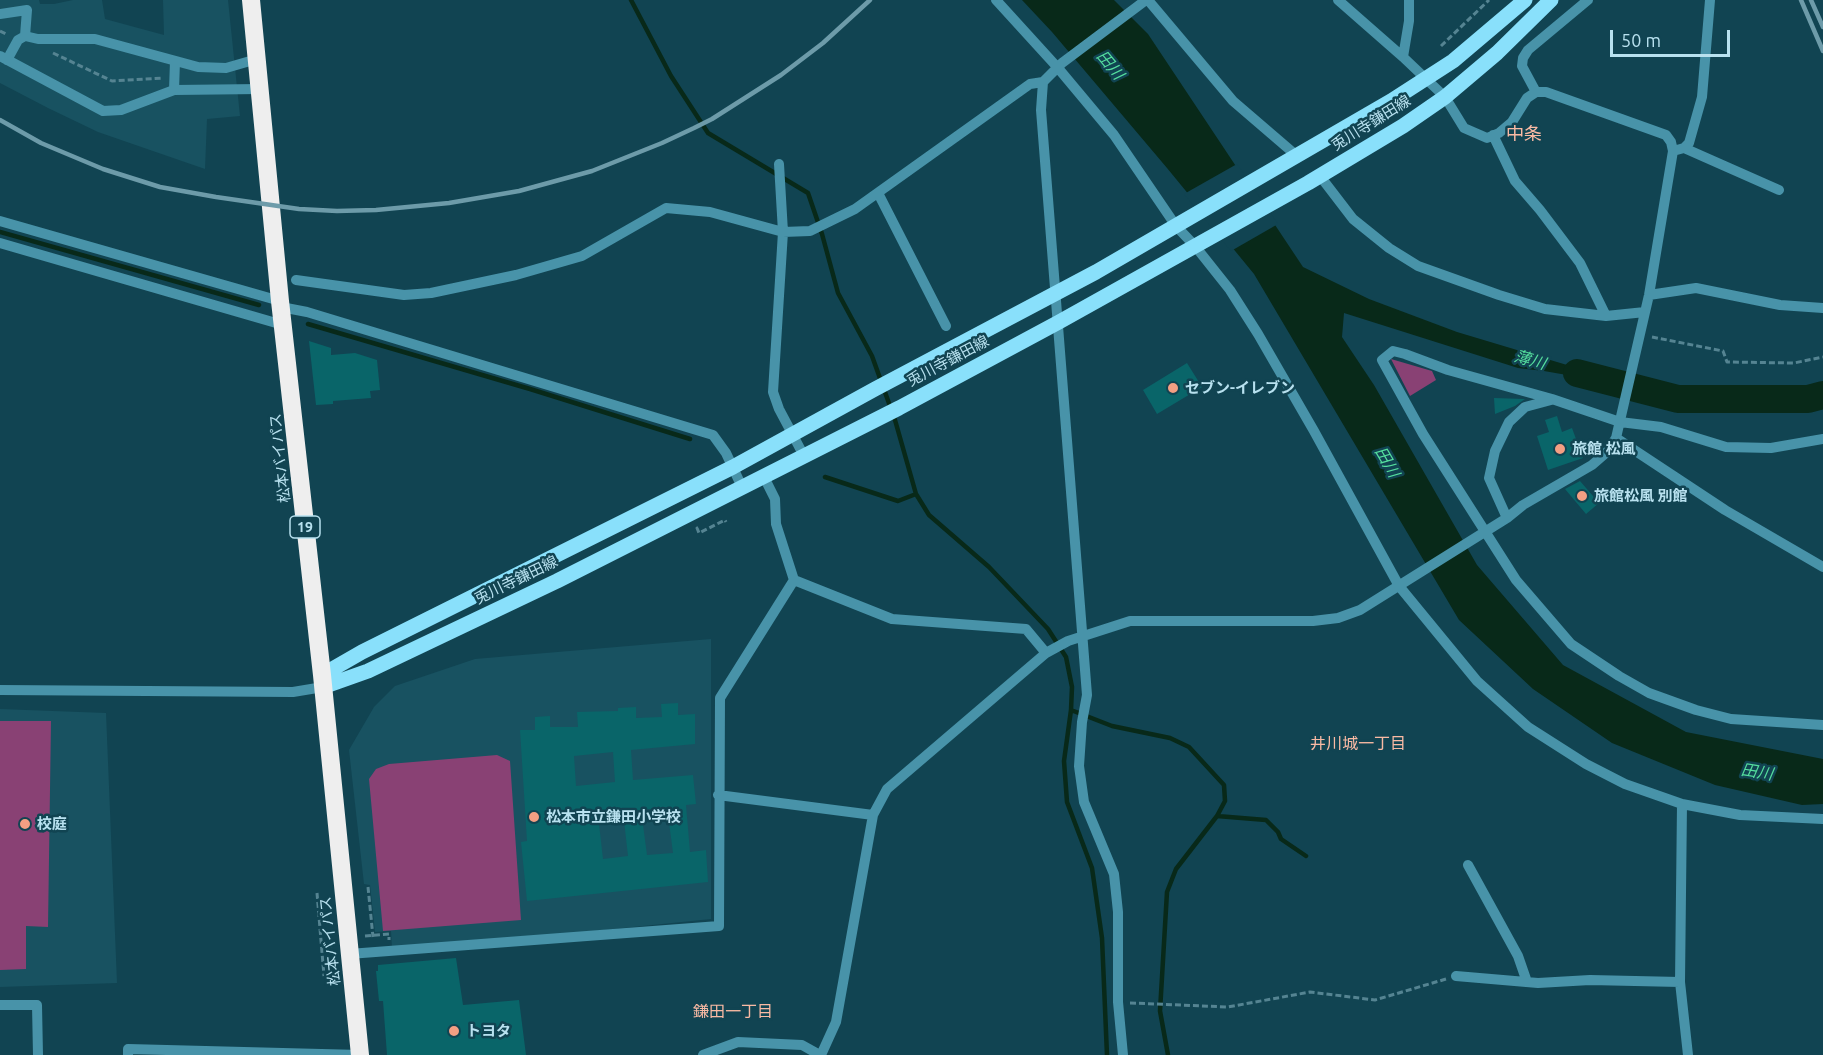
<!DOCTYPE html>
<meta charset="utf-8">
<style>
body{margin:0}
#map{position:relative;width:1823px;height:1055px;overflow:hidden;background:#114452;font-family:Ubuntu,sans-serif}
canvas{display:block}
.scale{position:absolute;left:1610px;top:30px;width:120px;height:27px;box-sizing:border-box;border:3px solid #b8e1ef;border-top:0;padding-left:8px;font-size:18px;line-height:21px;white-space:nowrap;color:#b8e1ef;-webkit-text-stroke:4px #114452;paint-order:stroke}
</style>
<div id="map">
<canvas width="1823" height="1055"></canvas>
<div class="scale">50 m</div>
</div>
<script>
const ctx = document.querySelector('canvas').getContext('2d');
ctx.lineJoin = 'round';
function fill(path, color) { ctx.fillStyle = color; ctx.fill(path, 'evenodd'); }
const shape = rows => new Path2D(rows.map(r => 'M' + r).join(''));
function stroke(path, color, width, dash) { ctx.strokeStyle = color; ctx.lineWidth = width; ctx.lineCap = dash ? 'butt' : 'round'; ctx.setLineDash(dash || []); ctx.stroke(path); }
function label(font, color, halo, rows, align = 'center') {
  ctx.font = font + ' Ubuntu,"Noto Sans JP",sans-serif'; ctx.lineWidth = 5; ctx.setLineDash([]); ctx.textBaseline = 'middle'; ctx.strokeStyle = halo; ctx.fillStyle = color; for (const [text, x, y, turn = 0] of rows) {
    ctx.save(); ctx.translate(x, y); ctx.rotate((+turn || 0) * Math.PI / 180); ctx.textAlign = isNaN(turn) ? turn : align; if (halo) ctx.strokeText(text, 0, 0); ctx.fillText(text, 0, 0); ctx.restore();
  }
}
fill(shape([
 [0,0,39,0,40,4,54,4,73,0,102,0,105,19,164,35,163,0,228,0,240,116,207,119,205,169,98,132,48,108,0,83],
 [711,639,711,919,536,937,392,948,391,931,375,932,370,885,364,884,349,750,374,707,395,686,475,659],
 [0,709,106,713,117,983,0,987]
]), '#185261');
fill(shape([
 [1391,359,1432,371,1436,380,1410,396],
 [0,721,51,721,48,927,26,926,26,969,0,970],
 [497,755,510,761,521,920,383,931,369,779,376,769,389,764]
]), '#894174');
fill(shape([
 [1022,0,1114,0,1148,34,1303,267,1369,299,1457,332,1647,389,1544,371,1518,368,1344,313,1342,337,1374,385,1477,565,1563,665,1686,732,1823,759,1823,804,1802,805,1715,785,1612,743,1533,689,1459,620,1254,274,1167,168,1052,32]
]), '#082919');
fill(shape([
 [1237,164,1278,224,1231,251,1184,194]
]), '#114452');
stroke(shape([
 [631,0,671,76,708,133,808,193,822,234,838,293,872,356,895,420,916,494,929,515,989,567,1048,629,1066,657,1072,687,1071,710,1064,761,1067,802,1092,868,1102,938,1107,1055],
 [0,232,259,305],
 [308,324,530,389,690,439],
 [825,477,898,501,916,494],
 [1071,710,1112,726,1170,738,1189,747,1224,785,1225,801,1217,816,1176,869,1167,892,1160,1011,1168,1055],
 [1217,816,1266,820,1278,832,1281,839,1306,856]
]), '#082919', 4.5);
stroke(shape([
 [1577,373,1678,399,1808,399,1823,395]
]), '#082919', 28);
fill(shape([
 [309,341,331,348,331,355,355,353,377,360,380,390,370,391,371,398,333,401,333,404,316,405],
 [1187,363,1202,387,1157,414,1143,390],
 [1494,398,1524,399,1525,399,1515,406,1495,414],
 [1557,416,1562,432,1572,428,1583,458,1548,470,1537,436,1549,432,1545,420],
 [1580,481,1599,503,1586,514,1565,489],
 [678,703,678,715,695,714,695,744,631,750,633,780,693,775,696,804,686,805,690,852,706,850,708,882,527,901,521,842,527,841,520,730,535,730,535,717,550,716,550,727,578,727,577,712,618,711,618,708,636,707,636,718,662,717,661,704],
 [613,752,615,782,576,786,574,756],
 [667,807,673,853,647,855,641,810],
 [623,812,628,856,603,859,598,815],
 [456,958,463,1005,519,1000,526,1055,387,1055,383,1001,379,1001,376,971,378,971,378,965]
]), '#096569');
stroke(shape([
 [0,31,8,35],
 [1441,46,1489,0],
 [53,53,112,81,163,78],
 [1652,337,1723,351,1727,362,1794,363,1823,357],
 [698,528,697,528,699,533,725,520,726,522],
 [368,887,373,937],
 [317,893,324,976],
 [365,936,389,934,389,940],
 [322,947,332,946],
 [1130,1003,1228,1007,1310,992,1375,1000,1446,979]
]), '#558492', 3, [6, 3]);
stroke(shape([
 [996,0,1058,68,1114,135,1176,226,1195,246,1230,290,1258,334,1314,431,1399,586,1477,681,1528,727,1586,764,1625,784,1682,804,1740,815,1823,819],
 [1148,0,1233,101,1297,156],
 [0,14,27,10,25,36,38,39,95,39,198,67,226,68,257,59],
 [0,56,103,111,121,110,174,90,260,89],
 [1403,57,1409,21,1409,0],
 [7,60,18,40,25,36],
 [1043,82,1041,110,1087,695,1082,722,1079,766,1084,802,1114,874,1118,912,1118,1002,1123,1055],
 [174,90,175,61],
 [1536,92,1522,66,1523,58,1528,50,1588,0],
 [1493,135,1515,181,1540,210,1580,263,1606,316],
 [1684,148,1779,190],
 [1673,151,1684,148,1689,143,1702,97,1710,0],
 [779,164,783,232,773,392,779,409,804,456],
 [1320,176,1353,219,1389,248,1418,266,1499,295,1545,309,1606,316,1645,312],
 [878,193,946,326],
 [0,221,280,301],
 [0,243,283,325],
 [296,280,404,295,431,293,516,275,582,256,666,208,710,212,783,232,810,231,855,209,1030,84,1043,82,1062,63,1146,0],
 [1649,295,1696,288,1780,305,1823,308],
 [281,307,307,312,713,435,726,453,742,487],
 [1616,438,1725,510,1823,567],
 [1823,439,1771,448,1726,447,1661,427,1620,422,1552,399,1448,370,1405,354,1393,351,1382,360,1423,434,1516,580,1571,644,1619,676,1649,693,1696,710,1731,719,1823,725],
 [1507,518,1489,478,1495,451,1509,422,1525,407,1551,400],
 [794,580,892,619,1026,629,1046,653],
 [0,690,293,692,323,687],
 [718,795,873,815],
 [1682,804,1680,982,1688,1055],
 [1468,865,1518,956,1527,982],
 [349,954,719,926,720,698,794,580,776,524,775,499,764,477],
 [1456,976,1538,983,1590,980,1680,982],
 [0,1005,37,1005,38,1055],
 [128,1055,128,1049,360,1055],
 [703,1055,738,1042,802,1045,820,1055],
 [821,1055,836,1022,873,815,887,789,1046,653,1068,641,1130,621,1313,621,1338,618,1360,610,1507,518,1523,505,1592,465,1607,452,1616,438,1649,295,1673,151,1671,142,1666,135,1546,92,1536,92,1527,98,1512,122,1499,133,1487,138,1464,128,1445,97,1403,57,1338,0]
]), '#4893a9', 10);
stroke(shape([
 [322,675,362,652,733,467,875,389,1096,272,1391,101,1453,61,1525,0],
 [323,687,368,671,557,581,899,408,1059,322,1308,183,1403,126,1445,97,1497,53,1551,0]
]), '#89e0fb', 15);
stroke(shape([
 [251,0,280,301,322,675,360,1055]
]), '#eee', 18);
stroke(shape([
 [1801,0,1823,51],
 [1811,0,1823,27],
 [0,120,41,143,103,169,160,187,216,197,299,209,337,211,376,210,449,203,519,191,592,171,662,143,694,128,712,119,781,75,823,43,870,0]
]), '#6d9ba9', 4.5);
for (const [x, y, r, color] of [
 [1173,388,6,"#f39f83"],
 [1560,449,6,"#f39f83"],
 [1582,496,6,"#f39f83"],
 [534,817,6,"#f39f83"],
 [25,824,6,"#f39f83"],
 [454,1031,6,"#f39f83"]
]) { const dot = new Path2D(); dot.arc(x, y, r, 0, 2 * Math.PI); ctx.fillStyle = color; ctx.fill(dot); stroke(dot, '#114452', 2); }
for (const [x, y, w] of [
 [305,527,30]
]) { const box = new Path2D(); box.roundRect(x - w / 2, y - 11, w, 22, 4.5); ctx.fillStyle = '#114452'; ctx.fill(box); stroke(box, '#b8e1ef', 1.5); }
label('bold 14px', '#b8e1ef', null, [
 ["19",305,527]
]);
label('15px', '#b8e1ef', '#114452', [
 ["兎川寺鎌田線",1371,123,-32],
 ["兎川寺鎌田線",948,361,-28],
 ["松本バイパス",280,458,-96],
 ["兎川寺鎌田線",516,580,-26],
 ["松本バイパス",330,941,-96]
]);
label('bold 15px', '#b8e1ef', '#114452', [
 ["セブン-イレブン",1185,388],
 ["旅館 松風",1572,449],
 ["旅館松風 別館",1594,496],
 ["松本市立鎌田小学校",546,817],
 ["校庭",37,824],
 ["トヨタ",466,1031]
], 'left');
label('italic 16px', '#55de9e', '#114452', [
 ["田川",1110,65,50],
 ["薄川",1530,360,16],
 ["田川",1387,462,60],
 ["田川",1757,772,9]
]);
label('16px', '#f9baa4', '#114452', [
 ["井川城一丁目",1358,744],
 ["鎌田一丁目",733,1012]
]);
label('18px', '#f9baa4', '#114452', [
 ["中条",1524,134]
]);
</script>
